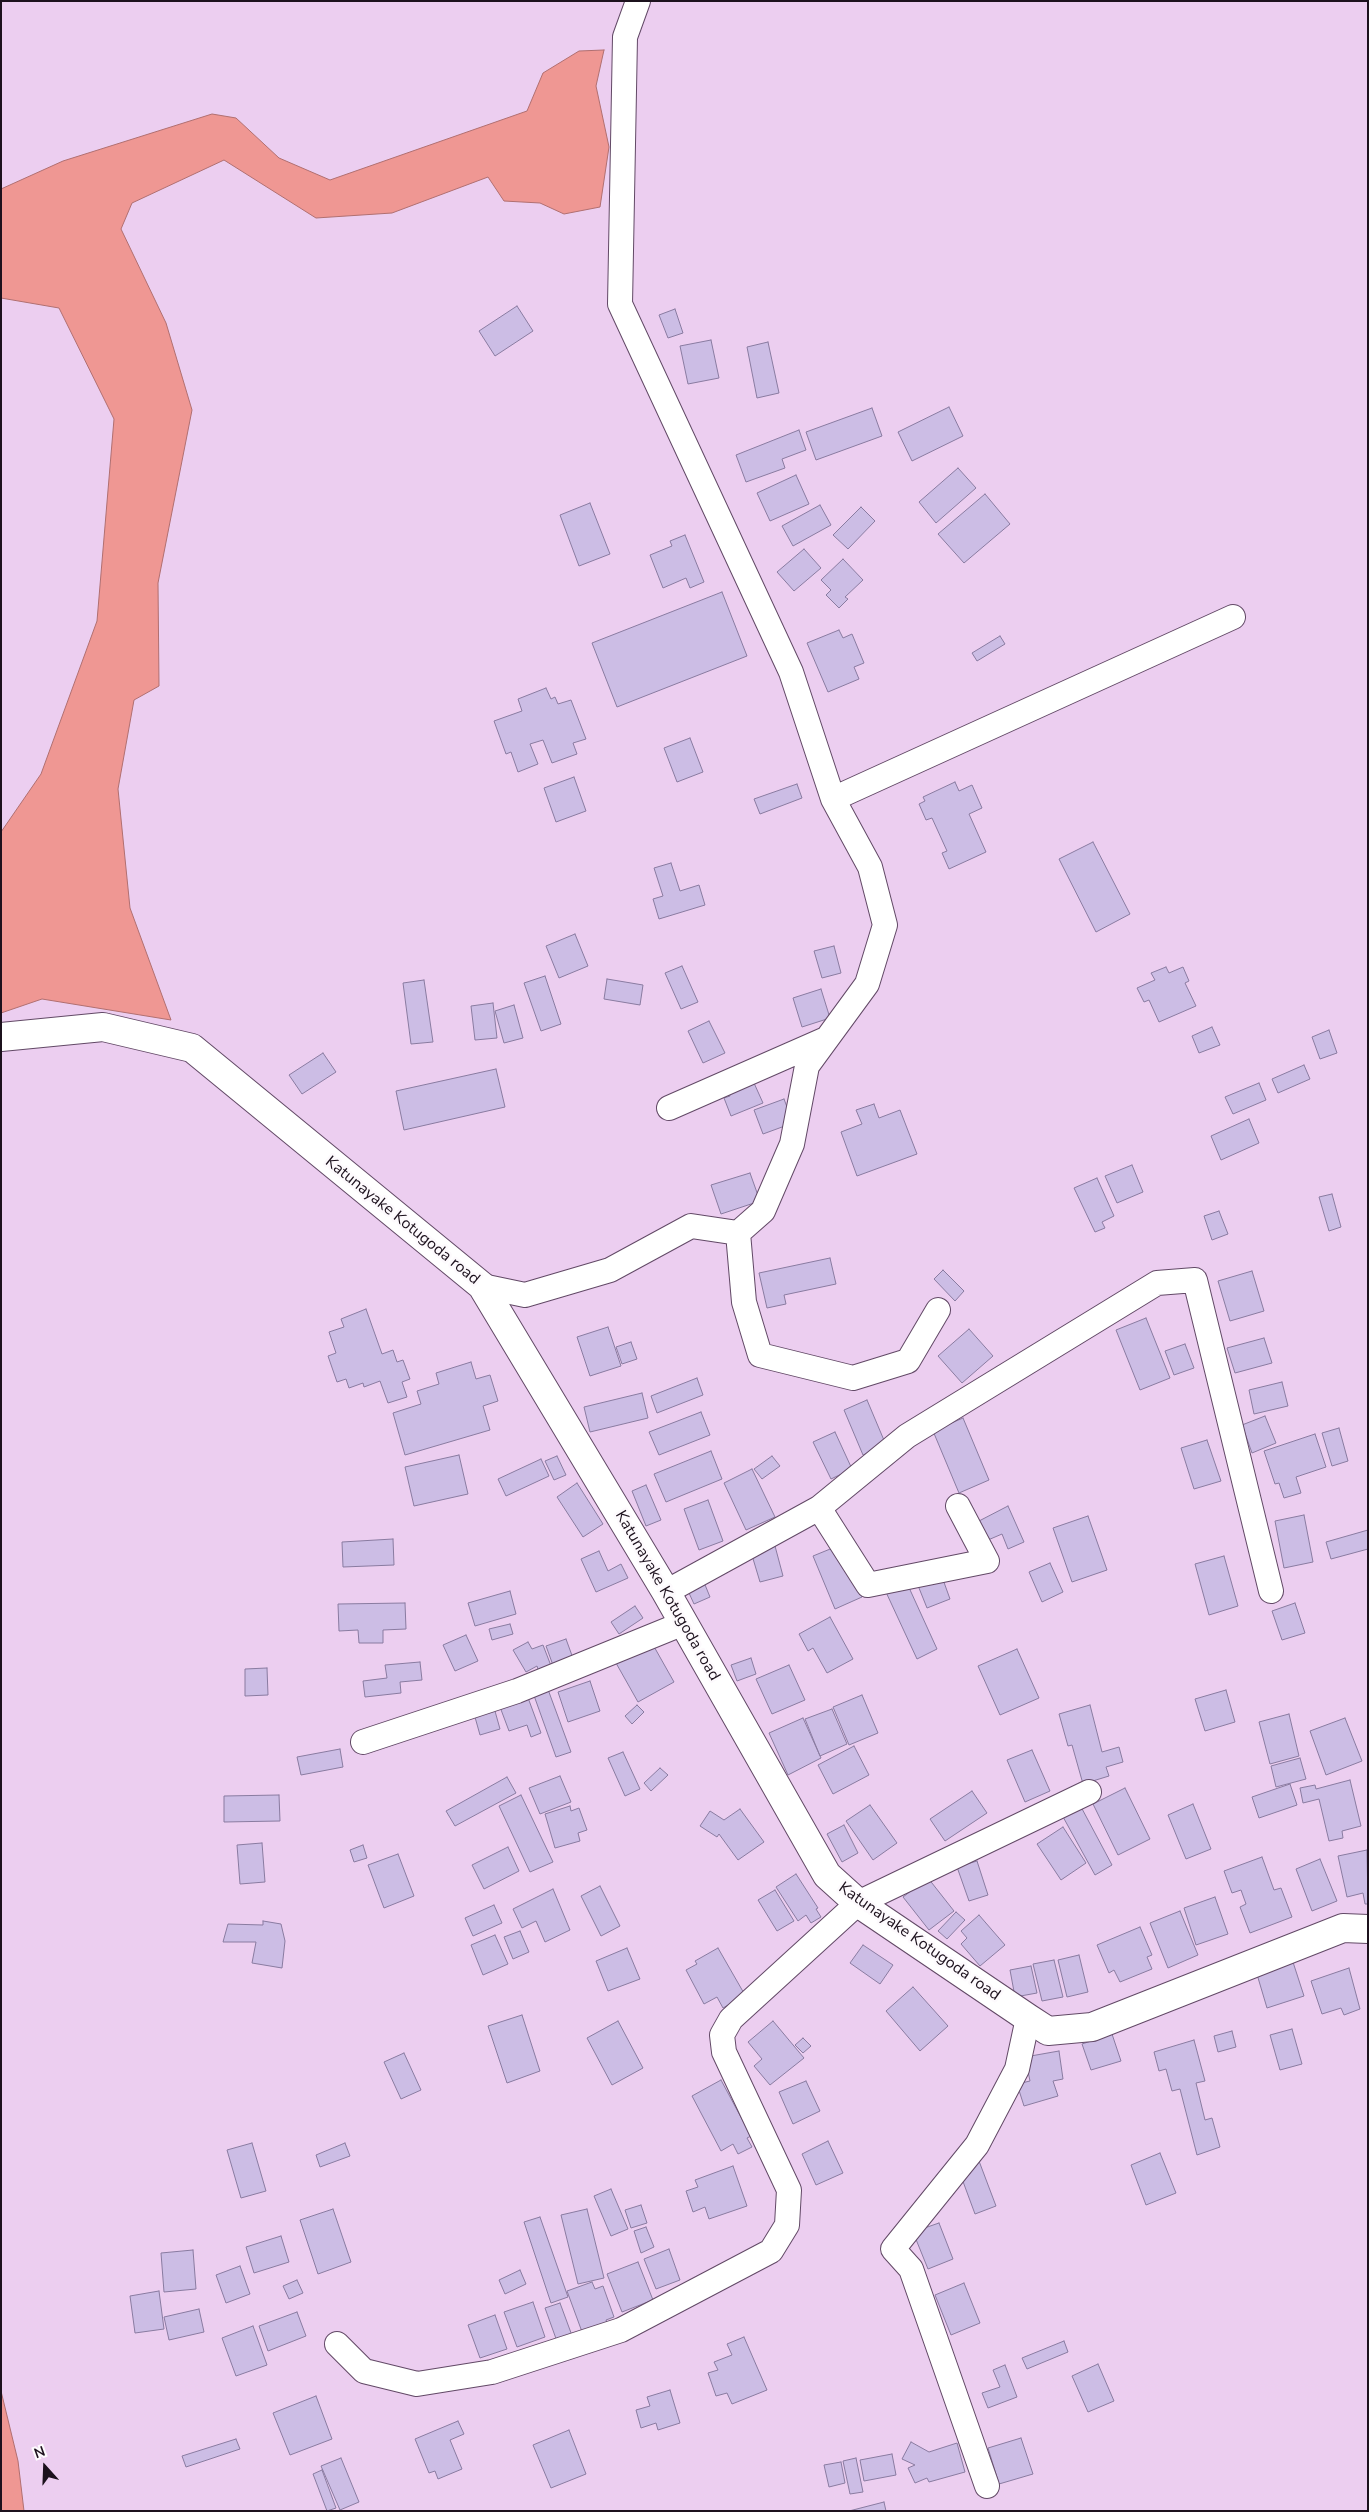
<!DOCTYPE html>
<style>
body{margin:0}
#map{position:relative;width:1369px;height:2512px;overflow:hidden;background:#eccef0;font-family:"Nunito Sans",sans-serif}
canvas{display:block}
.frame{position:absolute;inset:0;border:2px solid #1c111d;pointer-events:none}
.north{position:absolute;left:20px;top:2442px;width:50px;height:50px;-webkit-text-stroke:4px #fdfafd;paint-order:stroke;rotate:340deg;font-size:14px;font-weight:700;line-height:20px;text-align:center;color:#1c111d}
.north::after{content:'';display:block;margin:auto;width:18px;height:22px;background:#1c111d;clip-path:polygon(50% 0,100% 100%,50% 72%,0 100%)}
</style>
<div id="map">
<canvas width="1369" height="2512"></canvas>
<div class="frame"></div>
<div class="north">N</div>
</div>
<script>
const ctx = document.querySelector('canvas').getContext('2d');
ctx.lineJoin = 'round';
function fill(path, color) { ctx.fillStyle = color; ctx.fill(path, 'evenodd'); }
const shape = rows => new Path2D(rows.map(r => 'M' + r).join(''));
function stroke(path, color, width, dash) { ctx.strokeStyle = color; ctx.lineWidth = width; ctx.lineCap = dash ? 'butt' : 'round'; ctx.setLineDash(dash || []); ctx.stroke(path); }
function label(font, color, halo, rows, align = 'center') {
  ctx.font = font + ' "Nunito Sans",sans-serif'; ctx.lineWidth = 5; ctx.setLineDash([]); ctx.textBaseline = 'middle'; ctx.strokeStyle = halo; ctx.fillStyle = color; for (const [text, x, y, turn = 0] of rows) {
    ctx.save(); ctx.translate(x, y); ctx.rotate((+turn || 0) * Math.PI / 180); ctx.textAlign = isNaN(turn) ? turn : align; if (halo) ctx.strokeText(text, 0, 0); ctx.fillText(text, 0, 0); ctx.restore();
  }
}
const water = shape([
 [604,50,596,86,609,147,600,207,564,214,540,203,504,201,488,177,392,213,316,218,224,160,132,203,121,229,166,323,192,410,158,583,159,686,134,700,118,789,130,908,171,1020,42,999,1,1013,1,832,41,774,97,621,114,419,59,308,1,298,1,189,63,161,212,114,236,118,279,158,330,180,527,111,543,73,579,51,604,50],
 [1,2391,18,2461,24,2511,1,2511,1,2391]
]);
fill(water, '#ef9793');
stroke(water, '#b06f70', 1);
const building = shape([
 [517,306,533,331,495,356,479,331,517,306],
 [675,309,683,333,668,338,659,315,675,309],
 [711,340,719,378,688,384,680,346,711,340],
 [768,342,779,393,757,398,747,347,768,342],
 [949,407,963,436,912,461,898,432,949,407],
 [872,408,882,436,816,460,806,432,872,408],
 [799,430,806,450,782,459,785,468,746,482,736,455,799,430],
 [958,468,976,488,936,523,919,502,958,468],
 [796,475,809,504,770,521,757,493,796,475],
 [985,494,1010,524,964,563,938,534,985,494],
 [590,503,610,554,579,566,560,515,590,503],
 [820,505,831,525,793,546,782,526,820,505],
 [861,507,875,521,848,549,833,535,861,507],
 [685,535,704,582,690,588,686,578,663,588,650,555,672,546,670,541,685,535],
 [804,549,821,568,794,591,777,572,804,549],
 [843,559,863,580,845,597,848,599,839,608,826,595,831,590,821,580,843,559],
 [722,592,747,656,617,707,592,643,722,592],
 [839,630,843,638,852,634,864,663,854,667,859,679,828,692,807,643,839,630],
 [1000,636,1005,644,977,661,972,653,1000,636],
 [546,688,551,699,555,697,558,704,571,700,586,739,573,743,577,754,552,763,543,740,530,744,538,764,518,772,511,752,506,754,494,721,522,711,518,699,546,688],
 [690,738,703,772,677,782,664,748,690,738],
 [574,777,586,811,556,822,544,788,574,777],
 [955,782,959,791,972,785,982,808,969,814,986,852,949,869,942,853,947,851,932,818,926,820,919,804,925,801,923,797,955,782],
 [797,784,802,798,760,814,754,799,797,784],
 [1093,842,1130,914,1096,932,1059,859,1093,842],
 [671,863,680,891,699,885,705,905,659,919,653,899,663,896,654,868,671,863],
 [575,934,588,966,559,978,546,946,575,934],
 [834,946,841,973,822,978,814,951,834,946],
 [682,966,698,1002,681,1009,665,973,682,966],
 [1166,967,1169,973,1183,967,1189,981,1185,983,1196,1006,1159,1022,1149,1000,1144,1002,1137,988,1155,980,1151,973,1166,967],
 [545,976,561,1024,541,1031,524,983,545,976],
 [607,979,643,985,640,1005,604,999,607,979],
 [424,980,433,1042,411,1044,403,983,424,980],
 [821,989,830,1018,802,1027,793,998,821,989],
 [493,1003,497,1038,475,1040,471,1006,493,1003],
 [514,1005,523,1038,504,1043,495,1011,514,1005],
 [709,1021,725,1053,703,1063,688,1031,709,1021],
 [1212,1027,1220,1045,1199,1053,1192,1036,1212,1027],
 [1329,1030,1337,1053,1320,1059,1312,1037,1329,1030],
 [323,1053,336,1072,302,1094,289,1075,323,1053],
 [1304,1065,1310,1079,1278,1093,1272,1079,1304,1065],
 [496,1069,505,1107,404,1130,396,1091,496,1069],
 [754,1083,763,1103,731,1116,724,1098,730,1096,729,1093,754,1083],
 [1259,1083,1266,1100,1233,1114,1225,1097,1259,1083],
 [784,1099,793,1123,763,1134,754,1110,784,1099],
 [874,1104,879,1118,900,1110,917,1154,857,1176,841,1132,862,1124,856,1110,874,1104],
 [1249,1119,1259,1143,1221,1160,1211,1136,1249,1119],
 [1132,1165,1143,1192,1117,1203,1105,1176,1132,1165],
 [750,1173,760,1201,721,1214,711,1185,750,1173],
 [1097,1178,1114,1216,1102,1222,1105,1228,1095,1232,1074,1188,1097,1178],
 [1332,1194,1341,1227,1329,1231,1319,1197,1332,1194],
 [1219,1211,1228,1234,1212,1240,1204,1216,1219,1211],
 [830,1258,836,1284,784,1295,786,1304,767,1308,759,1273,830,1258],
 [943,1270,964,1291,955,1301,934,1279,943,1270],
 [1252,1271,1264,1311,1230,1321,1218,1281,1252,1271],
 [366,1309,382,1354,393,1350,397,1362,403,1360,410,1379,402,1382,407,1397,388,1403,380,1381,364,1387,363,1383,349,1388,346,1379,337,1382,328,1356,336,1353,329,1332,344,1327,341,1319,366,1309],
 [1146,1318,1170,1378,1140,1390,1116,1330,1146,1318],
 [608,1327,621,1366,590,1376,577,1337,608,1327],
 [969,1329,993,1356,962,1383,938,1356,969,1329],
 [1264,1338,1272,1363,1235,1373,1227,1348,1264,1338],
 [631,1342,637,1359,622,1364,616,1347,631,1342],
 [1185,1344,1194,1368,1174,1375,1165,1351,1185,1344],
 [471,1362,476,1379,490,1375,498,1401,483,1406,490,1430,405,1455,393,1413,421,1404,417,1391,439,1384,436,1373,471,1362],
 [697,1378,703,1395,657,1413,651,1396,697,1378],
 [1282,1382,1288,1406,1254,1414,1249,1390,1282,1382],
 [642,1393,648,1418,590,1432,584,1407,642,1393],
 [867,1400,886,1445,863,1455,844,1410,867,1400],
 [701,1412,710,1435,659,1455,649,1432,701,1412],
 [1265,1416,1276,1443,1252,1453,1242,1425,1265,1416],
 [963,1418,989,1480,959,1493,933,1431,963,1418],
 [1339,1428,1348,1461,1332,1466,1322,1433,1339,1428],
 [835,1432,852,1469,831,1479,813,1442,835,1432],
 [1315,1434,1326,1467,1296,1477,1301,1493,1284,1498,1279,1483,1275,1484,1264,1451,1315,1434],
 [1207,1440,1221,1481,1194,1489,1181,1448,1207,1440],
 [711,1451,722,1479,666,1502,654,1474,711,1451],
 [459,1455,468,1494,414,1506,405,1467,459,1455],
 [557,1456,566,1475,554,1480,545,1461,557,1456],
 [772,1456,780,1466,762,1479,754,1469,772,1456],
 [541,1459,549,1476,506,1496,498,1479,541,1459],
 [752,1469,775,1517,746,1530,724,1483,752,1469],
 [577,1483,603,1524,583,1537,557,1497,577,1483],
 [646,1485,661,1520,646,1526,632,1491,646,1485],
 [708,1500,723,1541,699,1550,684,1509,708,1500],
 [1008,1506,1024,1542,1008,1549,1002,1534,988,1540,979,1521,1008,1506],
 [1304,1515,1313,1562,1284,1568,1275,1521,1304,1515],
 [1088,1516,1107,1570,1072,1582,1053,1528,1088,1516],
 [1368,1530,1368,1549,1331,1559,1326,1542,1368,1530],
 [393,1539,394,1565,343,1567,342,1542,393,1539],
 [840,1545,862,1597,835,1609,813,1556,840,1545],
 [775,1546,783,1576,760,1582,751,1552,775,1546],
 [599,1551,608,1571,621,1564,628,1578,596,1592,581,1559,599,1551],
 [1224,1556,1238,1606,1209,1615,1195,1564,1224,1556],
 [1050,1563,1063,1592,1042,1602,1029,1572,1050,1563],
 [941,1574,950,1599,927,1608,917,1583,941,1574],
 [701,1575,710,1597,694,1604,684,1582,701,1575],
 [906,1581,937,1649,917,1659,885,1590,906,1581],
 [510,1591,516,1614,475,1626,468,1603,510,1591],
 [405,1603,406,1629,383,1630,383,1643,359,1643,358,1630,339,1631,338,1604,405,1603],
 [1295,1603,1305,1633,1282,1640,1272,1611,1295,1603],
 [635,1606,643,1618,619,1634,611,1622,635,1606],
 [830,1617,853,1659,827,1673,813,1648,808,1651,799,1634,830,1617],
 [510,1624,513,1634,492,1640,489,1629,510,1624],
 [466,1635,478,1661,455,1671,443,1645,466,1635],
 [566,1639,574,1661,554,1668,546,1646,566,1639],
 [528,1642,532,1649,543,1645,553,1671,540,1676,537,1666,526,1672,513,1650,528,1642],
 [652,1643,674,1682,638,1702,616,1663,652,1643],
 [1017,1649,1039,1698,1000,1715,978,1666,1017,1649],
 [751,1658,756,1674,737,1681,731,1665,751,1658],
 [420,1662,422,1680,400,1682,401,1693,365,1697,363,1681,387,1678,385,1665,420,1662],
 [789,1665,805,1700,772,1714,756,1679,789,1665],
 [267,1668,268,1695,245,1696,245,1669,267,1668],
 [590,1681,600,1711,568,1722,558,1692,590,1681],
 [546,1684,571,1752,556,1757,532,1690,546,1684],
 [1226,1690,1235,1722,1205,1731,1195,1699,1226,1690],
 [527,1695,541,1733,531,1737,527,1725,509,1731,500,1707,527,1695],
 [862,1695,878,1733,849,1745,833,1707,862,1695],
 [493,1704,500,1729,480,1735,473,1710,493,1704],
 [637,1705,644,1712,632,1724,625,1716,637,1705],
 [1090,1705,1102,1752,1119,1747,1123,1762,1106,1767,1109,1776,1083,1784,1072,1745,1068,1746,1059,1714,1090,1705],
 [832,1709,847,1744,820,1756,805,1719,832,1709],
 [1289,1714,1299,1756,1270,1764,1259,1722,1289,1714],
 [803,1718,821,1758,788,1775,769,1733,803,1718],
 [1345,1718,1362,1761,1326,1775,1310,1731,1345,1718],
 [854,1746,869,1775,833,1794,818,1765,854,1746],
 [340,1749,343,1767,301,1775,297,1757,340,1749],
 [1032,1750,1050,1791,1025,1802,1007,1760,1032,1750],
 [623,1752,640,1789,625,1796,608,1758,623,1752],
 [1300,1758,1306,1779,1276,1787,1271,1766,1300,1758],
 [660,1768,668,1775,651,1791,644,1783,660,1768],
 [560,1776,571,1802,540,1814,529,1788,560,1776],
 [507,1777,516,1793,455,1826,446,1811,507,1777],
 [1350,1780,1361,1826,1342,1831,1343,1838,1329,1841,1319,1799,1303,1803,1300,1788,1315,1785,1316,1789,1350,1780],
 [1290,1784,1297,1805,1259,1818,1252,1797,1290,1784],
 [1125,1788,1150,1839,1118,1855,1093,1804,1125,1788],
 [972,1791,987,1813,945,1841,930,1819,972,1791],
 [279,1795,280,1821,224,1822,224,1796,279,1795],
 [521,1795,553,1862,530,1872,499,1806,521,1795],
 [1193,1804,1211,1849,1186,1859,1168,1815,1193,1804],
 [870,1805,897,1843,873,1860,846,1821,870,1805],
 [1080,1805,1112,1865,1095,1875,1062,1815,1080,1805],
 [570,1806,571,1811,579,1808,587,1830,578,1833,580,1841,555,1848,545,1814,570,1806],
 [740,1809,764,1842,738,1860,719,1834,717,1837,700,1826,710,1811,724,1820,740,1809],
 [844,1825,858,1853,842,1862,827,1834,844,1825],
 [1063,1827,1086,1863,1061,1880,1037,1844,1063,1827],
 [262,1843,265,1882,240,1884,237,1845,262,1843],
 [363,1845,367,1858,354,1862,350,1850,363,1845],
 [508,1847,519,1871,484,1889,472,1865,508,1847],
 [1367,1850,1368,1904,1365,1904,1363,1893,1347,1897,1338,1856,1367,1850],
 [398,1854,414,1896,384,1908,368,1865,398,1854],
 [1262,1857,1274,1890,1281,1888,1292,1917,1250,1933,1240,1907,1246,1904,1241,1890,1232,1893,1224,1871,1262,1857],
 [1320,1859,1337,1901,1312,1911,1296,1869,1320,1859],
 [977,1861,988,1895,969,1901,957,1867,977,1861],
 [796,1874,818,1908,816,1909,821,1917,811,1923,806,1915,798,1921,776,1887,796,1874],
 [928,1878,954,1911,929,1930,903,1897,928,1878],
 [600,1886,620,1926,601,1936,581,1896,600,1886],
 [553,1889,570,1930,545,1942,536,1921,522,1928,513,1909,553,1889],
 [775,1890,794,1921,777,1931,758,1900,775,1890],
 [1215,1897,1228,1934,1196,1945,1184,1908,1215,1897],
 [494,1905,502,1923,473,1936,465,1918,494,1905],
 [1180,1911,1198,1955,1168,1968,1150,1923,1180,1911],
 [956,1912,965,1920,947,1939,938,1931,956,1912],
 [979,1915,1005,1945,980,1966,961,1944,967,1938,961,1931,979,1915],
 [263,1921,281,1924,285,1941,282,1968,252,1963,256,1942,223,1942,228,1924,263,1925,263,1921],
 [1140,1927,1152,1955,1147,1957,1152,1969,1120,1982,1114,1970,1109,1973,1097,1945,1140,1927],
 [520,1931,529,1952,513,1959,504,1937,520,1931],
 [495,1935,508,1964,483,1975,471,1945,495,1935],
 [863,1945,893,1965,880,1984,850,1963,863,1945],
 [627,1948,640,1979,608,1991,596,1961,627,1948],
 [718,1948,745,1995,723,2008,717,1997,704,2004,686,1970,697,1964,695,1961,718,1948],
 [1079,1955,1088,1992,1067,1997,1058,1960,1079,1955],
 [1292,1959,1304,1996,1267,2008,1256,1971,1292,1959],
 [1054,1960,1063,1997,1042,2001,1033,1964,1054,1960],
 [1031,1966,1037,1993,1015,1997,1010,1970,1031,1966],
 [1349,1968,1360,2009,1344,2015,1341,2008,1322,2014,1311,1981,1349,1968],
 [913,1987,948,2026,920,2051,886,2011,913,1987],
 [522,2015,540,2071,507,2083,488,2026,522,2015],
 [618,2021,643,2068,612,2085,587,2038,618,2021],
 [773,2021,804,2058,770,2085,754,2066,762,2059,748,2042,773,2021],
 [1292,2029,1302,2064,1280,2070,1270,2035,1292,2029],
 [1232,2031,1236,2047,1218,2052,1214,2036,1232,2031],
 [1112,2034,1121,2061,1091,2070,1082,2044,1112,2034],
 [803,2038,811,2046,803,2053,795,2045,803,2038],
 [1194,2040,1205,2081,1196,2083,1205,2120,1212,2118,1220,2147,1197,2155,1180,2089,1172,2091,1166,2069,1159,2071,1154,2052,1194,2040],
 [1059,2051,1063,2079,1053,2081,1058,2096,1024,2106,1017,2084,1030,2081,1025,2057,1059,2051],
 [404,2053,421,2090,401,2099,384,2062,404,2053],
 [721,2080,751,2136,747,2138,752,2147,738,2154,733,2144,721,2151,692,2096,721,2080],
 [806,2081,820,2111,793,2124,779,2092,806,2081],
 [828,2141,843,2173,816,2185,802,2154,828,2141],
 [252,2143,266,2191,241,2198,227,2150,252,2143],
 [345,2143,350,2156,320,2167,316,2155,345,2143],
 [1160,2153,1176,2193,1146,2205,1131,2165,1160,2153],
 [979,2161,996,2206,975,2214,958,2168,979,2161],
 [733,2166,747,2206,709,2219,705,2207,693,2212,686,2191,698,2187,695,2180,733,2166],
 [611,2189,628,2229,611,2236,594,2196,611,2189],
 [641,2205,647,2223,631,2228,625,2210,641,2205],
 [333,2209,351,2262,318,2274,300,2220,333,2209],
 [587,2209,604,2278,578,2284,561,2215,587,2209],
 [540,2217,568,2297,551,2303,524,2222,540,2217],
 [939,2223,953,2259,928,2269,913,2232,939,2223],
 [646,2227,654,2247,641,2253,634,2231,646,2227],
 [281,2236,289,2262,254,2273,246,2247,281,2236],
 [669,2249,680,2280,656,2289,644,2259,669,2249],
 [193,2250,196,2289,164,2292,161,2253,193,2250],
 [638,2262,653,2300,622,2312,607,2274,638,2262],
 [240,2266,250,2294,226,2303,216,2275,240,2266],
 [520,2270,526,2284,505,2294,499,2280,520,2270],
 [297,2280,303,2293,289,2299,283,2286,297,2280],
 [592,2282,595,2289,603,2286,614,2317,606,2320,610,2331,585,2340,567,2291,592,2282],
 [964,2283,980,2323,951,2335,935,2295,964,2283],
 [159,2291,164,2329,135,2333,130,2296,159,2291],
 [533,2302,545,2337,517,2347,504,2312,533,2302],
 [560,2303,574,2341,559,2347,545,2308,560,2303],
 [199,2309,204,2332,169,2340,164,2317,199,2309],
 [297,2312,306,2336,268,2351,259,2326,297,2312],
 [495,2315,507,2349,480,2358,468,2325,495,2315],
 [253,2326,267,2365,236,2376,222,2338,253,2326],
 [744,2337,767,2390,732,2404,727,2393,716,2396,708,2373,718,2370,714,2362,732,2355,727,2344,744,2337],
 [1064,2341,1068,2352,1027,2369,1022,2358,1064,2341],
 [1098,2364,1114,2401,1088,2412,1072,2376,1098,2364],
 [1005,2365,1017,2397,988,2408,982,2393,1000,2387,993,2370,1005,2365],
 [670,2390,680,2423,658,2430,656,2423,641,2428,636,2410,650,2406,647,2397,670,2390],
 [316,2396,332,2439,290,2455,273,2413,316,2396],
 [458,2421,464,2434,450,2440,462,2469,438,2479,435,2471,429,2473,415,2439,458,2421],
 [569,2430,586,2474,551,2488,533,2445,569,2430],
 [1021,2438,1033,2474,999,2484,988,2448,1021,2438],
 [236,2439,240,2449,186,2467,182,2456,236,2439],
 [911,2442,929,2452,957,2443,965,2472,929,2482,927,2478,915,2483,908,2468,915,2465,902,2459,911,2442],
 [892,2454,896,2475,864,2481,860,2460,892,2454],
 [341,2458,359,2502,340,2510,321,2466,341,2458],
 [856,2458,863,2492,850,2494,843,2461,856,2458],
 [841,2462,845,2483,829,2487,824,2465,841,2462],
 [322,2470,336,2508,327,2511,313,2474,322,2470],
 [884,2502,886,2511,849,2511,884,2502]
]);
fill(building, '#ccbde5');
stroke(building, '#897ba0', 1);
const minor = shape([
 [833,799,1233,617],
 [669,1108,826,1039],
 [738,1233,744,1302,760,1355,853,1378,908,1361,938,1310],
 [482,1286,525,1295,610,1270,691,1226,738,1233,763,1211,792,1144,807,1066,867,984,885,925,870,867,833,799,791,672,620,304,625,37,638,1],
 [819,1508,907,1436,1157,1283,1195,1280,1271,1591],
 [666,1592,819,1508,868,1585,987,1561,958,1506],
 [363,1742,517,1691,684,1623],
 [337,2344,364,2371,417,2384,492,2372,621,2330,771,2251,787,2225,789,2190,724,2052,722,2035,731,2019,858,1903,1089,1792],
 [987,2486,911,2269,893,2249,977,2145,1017,2069,1028,2018]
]);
const major = shape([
 [1,1037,103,1027,192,1048,482,1286,666,1592,827,1875,858,1903,1028,2018,1048,2031,1092,2027,1343,1928,1368,1929]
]);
stroke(minor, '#624966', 26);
stroke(major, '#624966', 30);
stroke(minor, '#fff', 24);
stroke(major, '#fff', 28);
label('16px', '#1c111d', '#fdfafd', [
 ["Katunayake Kotugoda road",402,1221,39],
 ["Katunayake Kotugoda road",667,1596,60],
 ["Katunayake Kotugoda road",919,1942,35]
]);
</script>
